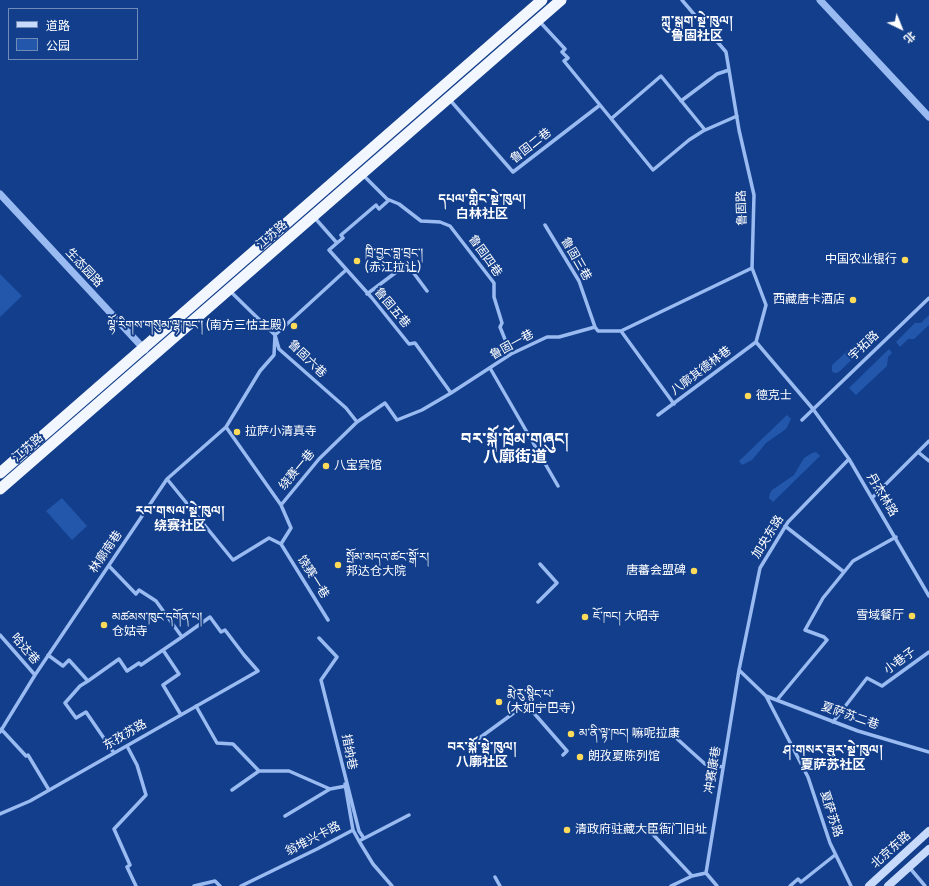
<!DOCTYPE html>
<meta charset="utf-8">
<style>
body{margin:0}
#map{position:relative;width:929px;height:886px;overflow:hidden;background:#123e8b;font-family:"Fira Sans","Noto Sans SC",sans-serif}
canvas{display:block}
.legend{position:absolute;left:8px;top:8px;width:130px;height:52px;box-sizing:border-box;background:#123e8b;border:1px solid #718bb9;margin:0;padding:5px 7px;list-style:none;font-size:12px;color:#fff}
.legend li{display:flex;align-items:center;gap:8px;height:20px}
.legend b{width:20px;border:1px solid #718bb9}
.north{position:absolute;left:881px;top:8px;width:40px;height:40px;-webkit-text-stroke:3px #123e8b;paint-order:stroke;rotate:137deg;font-size:11px;font-weight:700;line-height:16px;text-align:center;color:#fff}
.north::after{content:'';display:block;margin:auto;width:14px;height:18px;background:#fff;clip-path:polygon(50% 0,100% 100%,50% 72%,0 100%)}
</style>
<div id="map">
<canvas width="929" height="886"></canvas>
<ul class="legend">
<li><b style="height:5px;background:#c8dafc"></b>道路</li>
<li><b style="height:11px;background:#2357ab"></b>公园</li>
</ul>
<div class="north">北</div>
</div>
<script>
const ctx = document.querySelector('canvas').getContext('2d');
ctx.lineJoin = 'round';
function fill(path, color) { ctx.fillStyle = color; ctx.fill(path, 'evenodd'); }
const shape = rows => new Path2D(rows.map(r => 'M' + r).join(''));
function stroke(path, color, width, dash) { ctx.strokeStyle = color; ctx.lineWidth = width; ctx.lineCap = dash ? 'butt' : 'round'; ctx.setLineDash(dash || []); ctx.stroke(path); }
function label(font, color, halo, rows, align = 'center') {
  ctx.font = font + ' "Fira Sans","Noto Sans SC","Noto Serif Tibetan",sans-serif'; ctx.lineWidth = 4; ctx.setLineDash([]); ctx.textBaseline = 'middle'; ctx.strokeStyle = halo; ctx.fillStyle = color; for (const [text, x, y, turn = 0] of rows) {
    ctx.save(); ctx.translate(x, y); ctx.rotate((+turn || 0) * Math.PI / 180); ctx.textAlign = isNaN(turn) ? turn : align; if (halo) ctx.strokeText(text, 0, 0); ctx.fillText(text, 0, 0); ctx.restore();
  }
}
fill(shape([
 [0,274,22,296,0,317],
 [929,315,929,325,914,339,908,339,900,347,896,342,915,323,921,323],
 [863,337,868,344,839,372,836,373,834,373,832,371,832,365],
 [889,349,892,353,888,357,887,366,856,395,849,388],
 [787,415,791,419,786,429,766,443,752,460,742,465,739,461],
 [816,452,820,456,773,502,769,498,770,493,772,490,794,475,804,458,812,453],
 [62,498,87,526,72,540,46,511]
]), '#2357ab');
stroke(shape([
 [682,0,726,52,739,130,754,195,752,268,766,305,756,342],
 [540,22,565,49,562,52,568,58,564,61,600,105],
 [450,100,513,172,600,105,653,170,689,140,703,131,737,116],
 [681,101,717,74,729,70],
 [612,118,661,76,705,130],
 [363,175,387,199,399,204,421,221,440,222,450,226,494,283,494,297,502,323,500,327,511,354],
 [314,217,337,243,329,250,372,298,409,344,415,343,451,393],
 [545,225,579,281,595,327],
 [337,243,343,238,341,235,376,205,379,209,389,200],
 [230,291,275,335,279,349,346,408,357,422],
 [367,294,407,264,427,291],
 [621,331,674,404],
 [756,342,813,409,849,459,929,596],
 [490,368,558,486],
 [658,415,756,342],
 [802,420,929,298],
 [226,427,281,505,291,528,281,544],
 [918,452,929,461],
 [167,479,233,560,269,538,281,544],
 [872,498,929,441],
 [281,505,319,459,357,422,385,403,397,420,422,410,451,393,511,354,547,337,559,337,595,327,598,331,621,331,752,268],
 [785,526,844,572],
 [281,544,328,620],
 [538,602,557,583,540,564],
 [0,635,35,675],
 [319,638,337,657,321,680,359,831,363,837],
 [163,650,179,674,163,685,181,715],
 [48,655,63,666,69,660,88,681,119,659,127,671,139,663,141,665,182,637],
 [739,670,766,696,808,777,830,843,851,886],
 [88,681,80,686,65,703,76,718,86,712,114,753],
 [766,696,858,731,929,752],
 [777,700,827,640,824,637,805,630,823,598,853,561,896,537],
 [196,706,217,743,233,744,259,771,289,771,330,789,346,786],
 [833,722,867,678,882,686,929,652],
 [1,729,26,756,28,755,49,790],
 [0,732,35,675,167,479,226,427,260,371,274,355,275,335,346,270],
 [674,736,705,764,723,767],
 [474,742,526,704,567,751,563,755],
 [127,746,137,765,146,795,114,829,130,865,127,867,136,886],
 [345,784,353,830],
 [232,790,259,771],
 [0,814,30,801,258,671,244,655,225,630,221,632,210,617,182,637,156,601,139,590,136,594,109,566],
 [285,816,330,789],
 [647,828,692,876],
 [359,841,373,864,392,886],
 [909,867,925,886],
 [706,873,739,670,760,568,788,522,849,459],
 [706,873,717,886],
 [495,877,500,886],
 [194,886,215,881,220,886],
 [241,886,317,849,353,830,359,841,409,815],
 [671,886,692,876,706,873],
 [790,886,798,879,801,882,835,855]
]), '#99bbf1', 3.5);
stroke(shape([
 [820,0,929,117],
 [0,194,145,350]
]), '#99bbf1', 7);
stroke(shape([
 [869,886,929,831],
 [888,886,929,849]
]), '#c8dafc', 8);
stroke(shape([
 [0,473,542,0],
 [0,489,561,0]
]), '#f1f6ff', 11);
for (const [x, y, r, color] of [
 [905,260,4,"#ffdb59"],
 [357,261,4,"#ffdb59"],
 [853,300,4,"#ffdb59"],
 [294,326,4,"#ffdb59"],
 [748,396,4,"#ffdb59"],
 [237,432,4,"#ffdb59"],
 [326,466,4,"#ffdb59"],
 [338,565,4,"#ffdb59"],
 [694,571,4,"#ffdb59"],
 [912,616,4,"#ffdb59"],
 [585,617,4,"#ffdb59"],
 [104,625,4,"#ffdb59"],
 [499,702,4,"#ffdb59"],
 [571,734,4,"#ffdb59"],
 [580,757,4,"#ffdb59"],
 [567,830,4,"#ffdb59"]
]) { const dot = new Path2D(); dot.arc(x, y, r, 0, 2 * Math.PI); ctx.fillStyle = color; ctx.fill(dot); stroke(dot, '#123e8b', 1.5); }
label('12px', '#fff', '#123e8b', [
 ["鲁固二巷",531,146,-38],
 ["鲁固路",742,208,-92],
 ["江苏路",272,235,-41],
 ["鲁固四巷",485,256,54],
 ["鲁固三巷",576,259,60],
 ["生态园路",84,268,47],
 ["鲁固五巷",392,308,50],
 ["鲁固一巷",512,345,-29],
 ["宇拓路",864,346,-44],
 ["鲁固六巷",307,359,44],
 ["八廓其德林巷",701,371,-37],
 ["江苏路",28,448,-41],
 ["绕赛一巷",297,470,-50],
 ["丹杰林路",882,495,59],
 ["加央东路",768,537,-58],
 ["林廓南巷",106,552,-56],
 ["饶赛一巷",313,577,58],
 ["哈达巷",25,649,49],
 ["小巷子",900,661,-36],
 ["夏萨苏二巷",850,716,19],
 ["东孜苏路",125,735,-30],
 ["措纳巷",349,752,79],
 ["冲赛康巷",713,770,-81],
 ["夏萨苏路",831,814,72],
 ["翁堆兴卡路",313,839,-27],
 ["北京东路",891,850,-42]
]);
label('12px', '#fff', '#123e8b', [
 ["ཁྲི་བྱང་བླ་བྲང་།",365,254],
 ["(赤江拉让)",365,268],
 ["中国农业银行",897,260,"right"],
 ["西藏唐卡酒店",845,300,"right"],
 ["ལྷོ་རིགས་གསུམ་ལྷ་ཁང་། (南方三怙主殿)",286,326,"right"],
 ["德克士",756,396],
 ["拉萨小清真寺",245,432],
 ["八宝宾馆",334,466],
 ["སྤོམ་མདའ་ཚང་སྒོ་ར།",346,558],
 ["邦达仓大院",346,572],
 ["唐蕃会盟碑",686,571,"right"],
 ["雪域餐厅",904,616,"right"],
 ["ཇོ་ཁང། 大昭寺",593,617],
 ["མཚམས་ཁུང་དགོན་པ།",112,618],
 ["仓姑寺",112,632],
 ["རྨེ་རུ་སྙིང་པ་",507,695],
 ["(木如宁巴寺)",507,709],
 ["མ་ནི་ལྟ་ཁང། 嘛呢拉康",579,734],
 ["朗孜夏陈列馆",588,757],
 ["清政府驻藏大臣衙门旧址",575,830]
], 'left');
label('bold 13px', '#fff', '#123e8b', [
 ["ཀླུ་སྒུག་སྡེ་ཁུལ།",697,21],
 ["鲁固社区",697,36],
 ["དཔལ་གླིང་སྡེ་ཁུལ།",482,199],
 ["白林社区",482,214],
 ["རབ་གསལ་སྡེ་ཁུལ།",180,511],
 ["绕赛社区",180,526],
 ["བར་སྐོ་སྡེ་ཁུལ།",482,747],
 ["八廓社区",482,762],
 ["ཤ་གསར་ཟུར་སྡེ་ཁུལ།",833,750],
 ["夏萨苏社区",833,765]
]);
label('bold 16px', '#fff', '#123e8b', [
 ["བར་སྐོ་ཁྲོམ་གཞུང།",515,440],
 ["八廓街道",515,458]
]);
</script>
